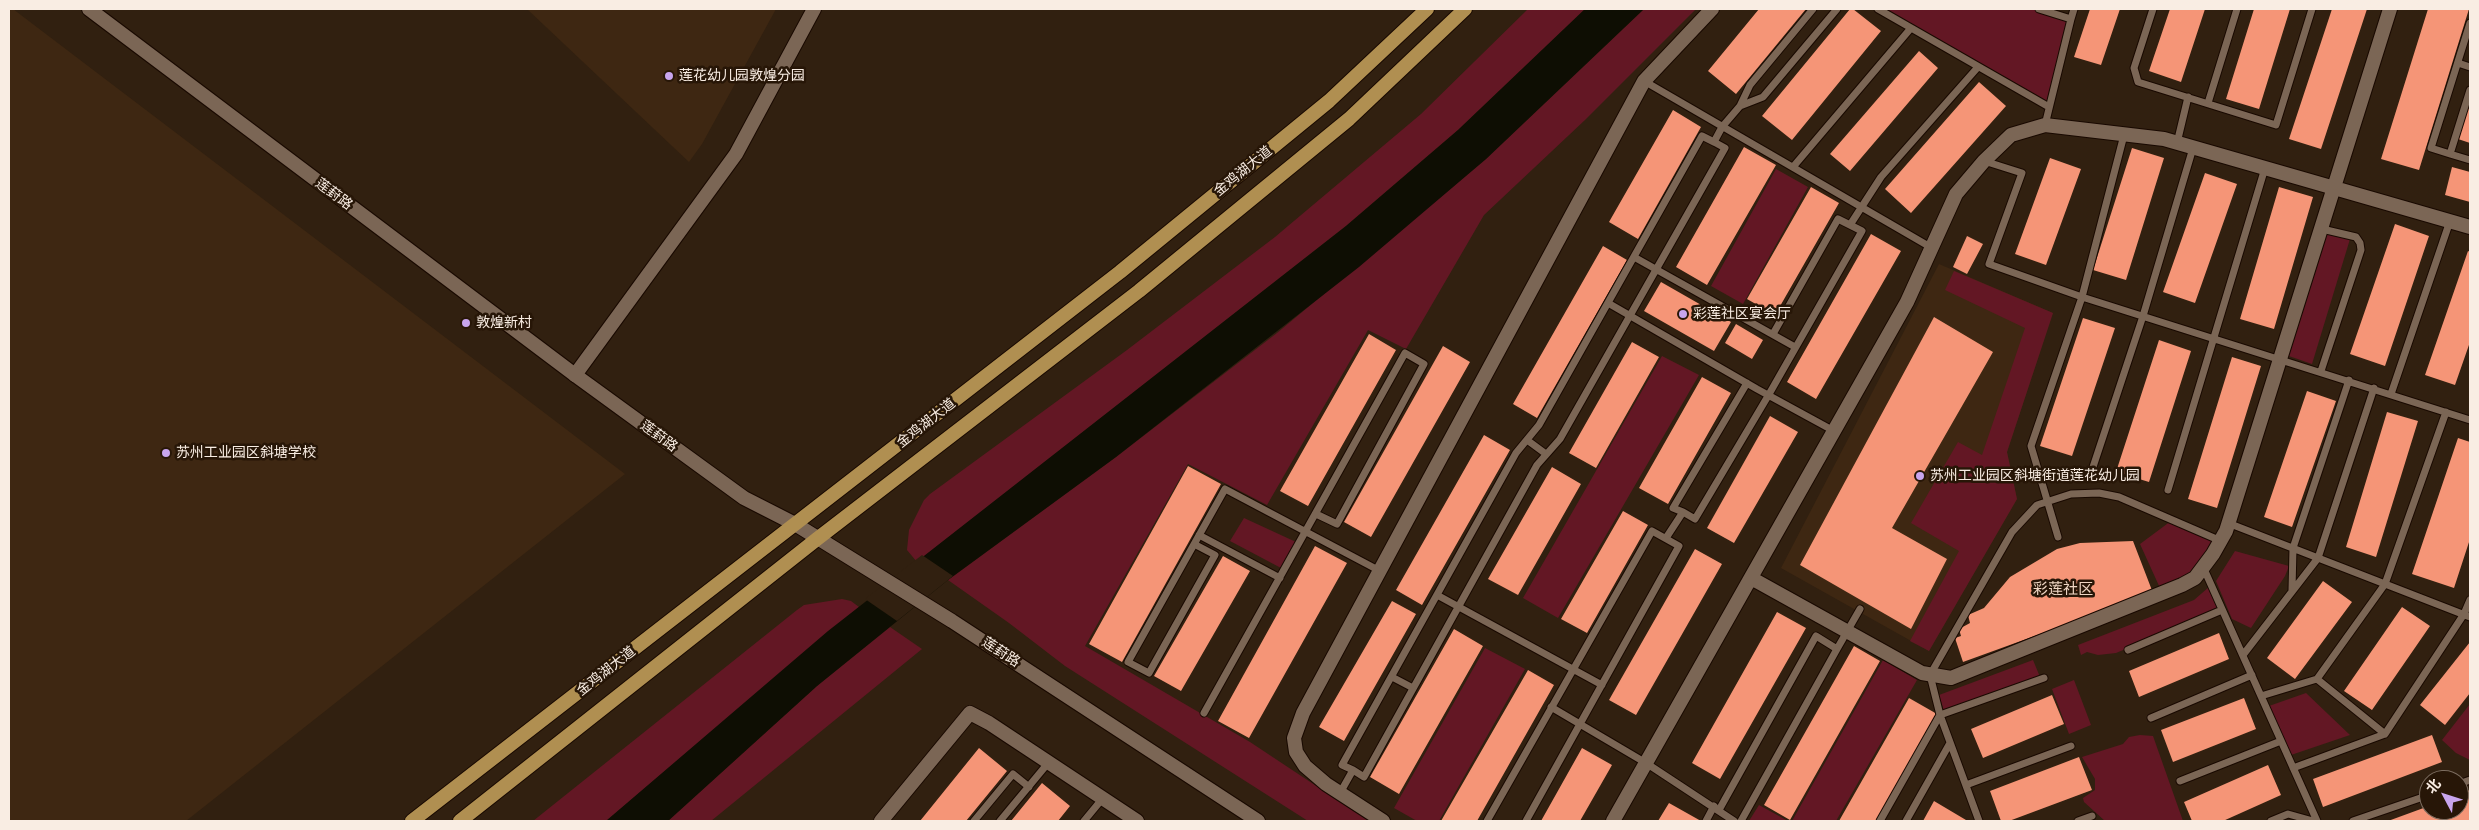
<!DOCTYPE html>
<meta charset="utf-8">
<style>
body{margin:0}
#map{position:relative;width:2479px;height:830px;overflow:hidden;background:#312010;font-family:"Golos Text","Noto Sans SC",sans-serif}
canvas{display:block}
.frame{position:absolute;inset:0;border:10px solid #f9ede3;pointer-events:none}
.north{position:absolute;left:2419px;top:770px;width:50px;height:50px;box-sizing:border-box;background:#271607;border:1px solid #7b6c5f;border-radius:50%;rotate:310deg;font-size:14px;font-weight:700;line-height:20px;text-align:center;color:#f9ede3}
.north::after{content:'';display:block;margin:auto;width:18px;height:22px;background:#c8a5ee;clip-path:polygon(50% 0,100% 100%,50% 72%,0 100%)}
</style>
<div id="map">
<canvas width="2479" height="830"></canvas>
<div class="frame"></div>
<div class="north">北</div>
</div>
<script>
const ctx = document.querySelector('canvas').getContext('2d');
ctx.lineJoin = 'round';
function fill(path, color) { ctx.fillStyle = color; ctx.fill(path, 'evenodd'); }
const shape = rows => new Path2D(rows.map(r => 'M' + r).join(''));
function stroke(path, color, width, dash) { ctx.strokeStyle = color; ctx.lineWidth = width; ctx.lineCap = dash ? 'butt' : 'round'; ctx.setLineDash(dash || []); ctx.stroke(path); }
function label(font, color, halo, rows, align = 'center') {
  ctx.font = font + ' "Golos Text","Noto Sans SC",sans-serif'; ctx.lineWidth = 5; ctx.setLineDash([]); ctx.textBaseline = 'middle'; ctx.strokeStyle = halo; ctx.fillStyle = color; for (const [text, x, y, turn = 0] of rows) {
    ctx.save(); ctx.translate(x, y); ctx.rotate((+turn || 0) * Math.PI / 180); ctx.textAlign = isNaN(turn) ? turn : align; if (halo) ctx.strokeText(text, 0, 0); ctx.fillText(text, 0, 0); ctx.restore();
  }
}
fill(shape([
 [9,9,13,9,625,474,186,821,9,821],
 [527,9,776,9,702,144,689,162],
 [1939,264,2053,313,2007,452,2017,499,1929,651,1781,568]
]), '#3e2712');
fill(shape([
 [1528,9,1585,9,1458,130,1346,226,917,562,907,550,909,530,924,500,930,494,1127,350,1275,237,1421,114],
 [1644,9,1696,9,1585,120,1484,215,1406,349,1368,330,1267,505,1188,464,1085,646,1250,742,1369,821,1308,821,1065,666,1009,623,948,580,1116,457,1277,333,1486,159],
 [1880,9,2033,9,2069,20,2048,106],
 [1776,169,1808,187,1743,304,1711,286],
 [2326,233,2350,239,2312,364,2286,355],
 [1954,271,2053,313,2007,452,2017,499,1929,651,1910,641,1959,551,1911,523,1958,442,1982,455,2025,328,1945,290],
 [1662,356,1699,375,1558,618,1523,598],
 [1244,518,1296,542,1281,568,1230,541],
 [2171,521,2216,541,2202,566,2180,581,2160,588,2140,544],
 [2235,551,2289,566,2285,576,2251,628,2232,619,2216,581],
 [2209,587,2219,610,2116,653,2098,655,2087,652,2081,655,2078,645,2194,600],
 [842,599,851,601,859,607,606,821,533,821,797,610,804,605],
 [890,627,922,649,711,821,668,821,817,686],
 [1485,648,1525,669,1439,821,1417,821,1394,808],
 [1883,660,1917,680,1836,821,1792,821],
 [2033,660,2040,677,1944,711,1939,695],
 [2074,680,2091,725,2069,734,2052,689],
 [2306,693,2350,735,2291,755,2269,706],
 [2470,704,2470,760,2456,753,2442,740],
 [2140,735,2153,736,2183,821,2105,821,2084,802,2083,798,2095,790,2095,779,2082,757,2123,744,2129,737],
 [1759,805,1788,821,1749,821]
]), '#631724');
fill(shape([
 [1585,9,1644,9,1486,159,1359,267,1116,457,948,580,817,686,668,821,606,821,828,631,1346,226,1458,130]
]), '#0e0e03');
fill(shape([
 [922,555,953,576,897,621,865,599]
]), '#312010');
fill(shape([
 [1759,9,1806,9,1736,94,1708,71],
 [1850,9,1853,9,1881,31,1792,140,1762,116],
 [2090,9,2120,9,2101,65,2074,57],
 [2170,9,2205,9,2181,82,2149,71],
 [2254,9,2290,9,2259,109,2226,99],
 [2332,9,2367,9,2321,149,2289,139],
 [2428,9,2469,9,2419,170,2381,159],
 [1919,51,1938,68,1850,171,1830,154],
 [1979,82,2006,106,1911,213,1885,189],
 [2470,102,2470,143,2458,139],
 [1673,110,1701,127,1638,239,1609,222],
 [1744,147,1776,165,1707,285,1676,267],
 [2132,148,2164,158,2126,280,2093,270],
 [2050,158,2081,169,2046,265,2015,254],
 [2452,167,2470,172,2470,202,2445,195],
 [2205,173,2237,184,2195,303,2163,292],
 [1811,187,1839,203,1775,315,1747,299],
 [2279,187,2313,197,2274,329,2240,319],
 [2395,224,2429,236,2385,366,2350,354],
 [1871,234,1901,251,1816,399,1787,382],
 [1967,236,1983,244,1967,274,1953,267],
 [1603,246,1627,260,1537,418,1513,404],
 [2468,251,2470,252,2470,342,2455,385,2425,375],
 [1661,282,1731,322,1714,351,1644,311],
 [1934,317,1993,352,1892,528,1947,559,1911,629,1800,565],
 [2083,318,2115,328,2072,456,2040,446],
 [1736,324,1763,340,1752,359,1725,343],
 [1369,334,1396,350,1308,506,1280,491],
 [2159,340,2191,351,2149,482,2116,472],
 [1632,342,1659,357,1596,468,1569,453],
 [1443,346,1470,362,1371,537,1344,522],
 [2232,357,2261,366,2217,508,2188,499],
 [1702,377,1731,393,1668,504,1639,488],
 [2307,391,2336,401,2292,527,2264,517],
 [2387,412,2418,421,2376,557,2346,547],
 [1770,416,1798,432,1734,543,1707,528],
 [1484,435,1510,450,1422,605,1396,590],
 [2458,438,2470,442,2470,539,2454,588,2412,574],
 [1188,466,1221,484,1122,662,1089,644],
 [1552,467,1581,484,1518,595,1488,579],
 [1623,511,1648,525,1587,633,1561,619],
 [2133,541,2153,593,1963,662,1955,638,1961,636,1959,629,1970,623,1968,615,1984,608,2010,577,2057,549,2080,543],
 [1315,546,1347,563,1249,738,1218,721],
 [1695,549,1722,564,1636,715,1609,700],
 [1223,556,1250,571,1181,691,1154,676],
 [2323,581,2352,602,2295,679,2267,658],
 [1392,601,1416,614,1344,741,1319,727],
 [2402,607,2430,626,2372,710,2344,691],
 [1777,612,1806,628,1720,779,1692,763],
 [1454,629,1483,646,1399,794,1370,777],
 [2219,633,2229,659,2139,697,2129,671],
 [2470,642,2470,693,2445,725,2420,705],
 [1854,646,1880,661,1790,820,1764,805],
 [1528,670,1554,685,1477,821,1441,821],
 [2052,695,2064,724,1983,758,1971,729],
 [1909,698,1937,714,1876,821,1839,821],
 [2244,698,2256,729,2173,762,2161,730],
 [2432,735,2442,762,2323,807,2313,779],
 [979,748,1007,771,966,821,920,821],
 [1582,748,1612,765,1580,821,1541,821],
 [2079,757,2092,790,2009,821,2001,821,1990,791],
 [2268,765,2281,795,2223,821,2192,821,2184,802],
 [1042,783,1070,806,1058,821,1011,821],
 [2470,790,2470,821,2388,821,2429,806,2429,810,2459,810,2459,794],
 [1934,801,1966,820,1965,821,1923,821],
 [1669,803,1701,821,1658,821]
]), '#f59577');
const service = shape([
 [1813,9,1750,85,1740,106,1763,97,1837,9],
 [1878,9,2049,107],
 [2039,9,2071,19,2045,125],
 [2153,9,2134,68,2138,82,2276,125,2312,9],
 [2071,19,2074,9],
 [2470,23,2431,148,2450,154,2470,90],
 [2458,63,2470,67],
 [1644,81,1932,248],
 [2208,103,2237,9],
 [2124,135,2082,297,2470,420],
 [2177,143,2188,97],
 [2450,154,2470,160],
 [1984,161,2022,173,1989,264,2082,297,2031,446,2058,537],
 [1793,167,1911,28],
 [1634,257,1795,347],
 [1608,303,1757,389,1834,431],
 [1773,334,1838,219,1850,225],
 [2321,371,2361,250,2360,243,2356,237,2322,229],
 [2391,394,2450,221],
 [1527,440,1546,454],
 [2093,467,2143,316,2193,148],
 [2168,490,2265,168],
 [1683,512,1695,519,1768,396,1862,231,1850,225,1881,177,1978,67],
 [2228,523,2470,617],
 [1199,535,1280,578],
 [1666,538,1683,512,1673,508,1747,383],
 [1194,544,1215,555,1149,673,1128,662,1225,489,1380,571],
 [2204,569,2317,821],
 [2292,590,2293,548,2349,380],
 [1437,595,1602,685],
 [2128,650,2222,610],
 [2243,655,2318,558,2374,388],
 [1392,677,1413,688],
 [2317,679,2385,584,2446,412],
 [2261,696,2317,679,2385,734],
 [1551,707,1646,763,1734,821],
 [1204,713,1405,353,1424,364,1337,524,1316,514],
 [2151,718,2252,675],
 [2293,768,2385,734,2464,614,2470,600],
 [1353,770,1342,765,1516,453,1539,425,1702,136,1714,142,1722,127,1740,106],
 [2180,781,2281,741],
 [2459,784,2470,780],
 [1966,785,2071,746],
 [1340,793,1353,770,1364,777,1537,465,1560,439,1725,148,1714,142],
 [1719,810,1816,636,1837,649,1860,609],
 [974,821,1013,774,1029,787],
 [1000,821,1049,762],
 [1084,821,1103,798],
 [1487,821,1652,531,1679,546,1526,821],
 [1706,821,1714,806],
 [1741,821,1837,649],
 [1880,821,1940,715,1930,675,2012,532,2037,505,2071,494,2099,493,2119,497,2221,541],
 [1906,821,1950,743],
 [1979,821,1940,715,2044,678],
 [2078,821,2092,816],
 [2271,821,2288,814,2313,821],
 [2353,821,2429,795]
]);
const minor = shape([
 [1751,578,1922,673,1951,678,2182,585,2195,578,2213,554,2226,531,2390,9],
 [881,821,970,713,989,723,1137,821],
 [1383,821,1326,784,1305,766,1296,752,1294,738,1303,713,1644,81,1712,9],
 [1613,821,1907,302,1956,194,1984,161,2011,135,2045,125,2164,139,2470,227]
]);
const tertiary = shape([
 [575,375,736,154,814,9]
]);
const secondary = shape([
 [89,9,575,375,744,498,795,524,952,621,1258,821]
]);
const primary = shape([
 [412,821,1120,272,1329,101,1427,9],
 [460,821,817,539,1139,291,1349,119,1465,9]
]);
stroke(service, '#190900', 9);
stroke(minor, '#190900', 16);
stroke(tertiary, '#190900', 16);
stroke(secondary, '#190900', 16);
stroke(primary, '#190900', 16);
stroke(service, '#7b6655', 7);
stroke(minor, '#7b6655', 14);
stroke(tertiary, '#7b6655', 14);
stroke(secondary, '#7b6655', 14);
stroke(primary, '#b08f51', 14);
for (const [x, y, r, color] of [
 [669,76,5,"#c8a5ee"],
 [1683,314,5,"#c8a5ee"],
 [466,323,5,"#c8a5ee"],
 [166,453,5,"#c8a5ee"],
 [1920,476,5,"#c8a5ee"]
]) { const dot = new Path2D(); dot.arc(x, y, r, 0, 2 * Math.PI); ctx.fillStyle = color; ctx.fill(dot); stroke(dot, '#271607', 2); }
label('14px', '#f9ede3', '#271607', [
 ["莲花幼儿园敦煌分园",679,76],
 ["彩莲社区宴会厅",1693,314],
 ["敦煌新村",476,323],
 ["苏州工业园区斜塘学校",176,453],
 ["苏州工业园区斜塘街道莲花幼儿园",1930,476]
], 'left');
label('14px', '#f9ede3', '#271607', [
 ["金鸡湖大道",1243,171,-39],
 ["莲葑路",334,194,37],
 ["金鸡湖大道",926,423,-38],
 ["莲葑路",659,436,36],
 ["莲葑路",1001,652,33],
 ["金鸡湖大道",606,671,-38]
]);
label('15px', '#eed6c3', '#271607', [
 ["彩莲社区",2063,589]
]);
</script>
